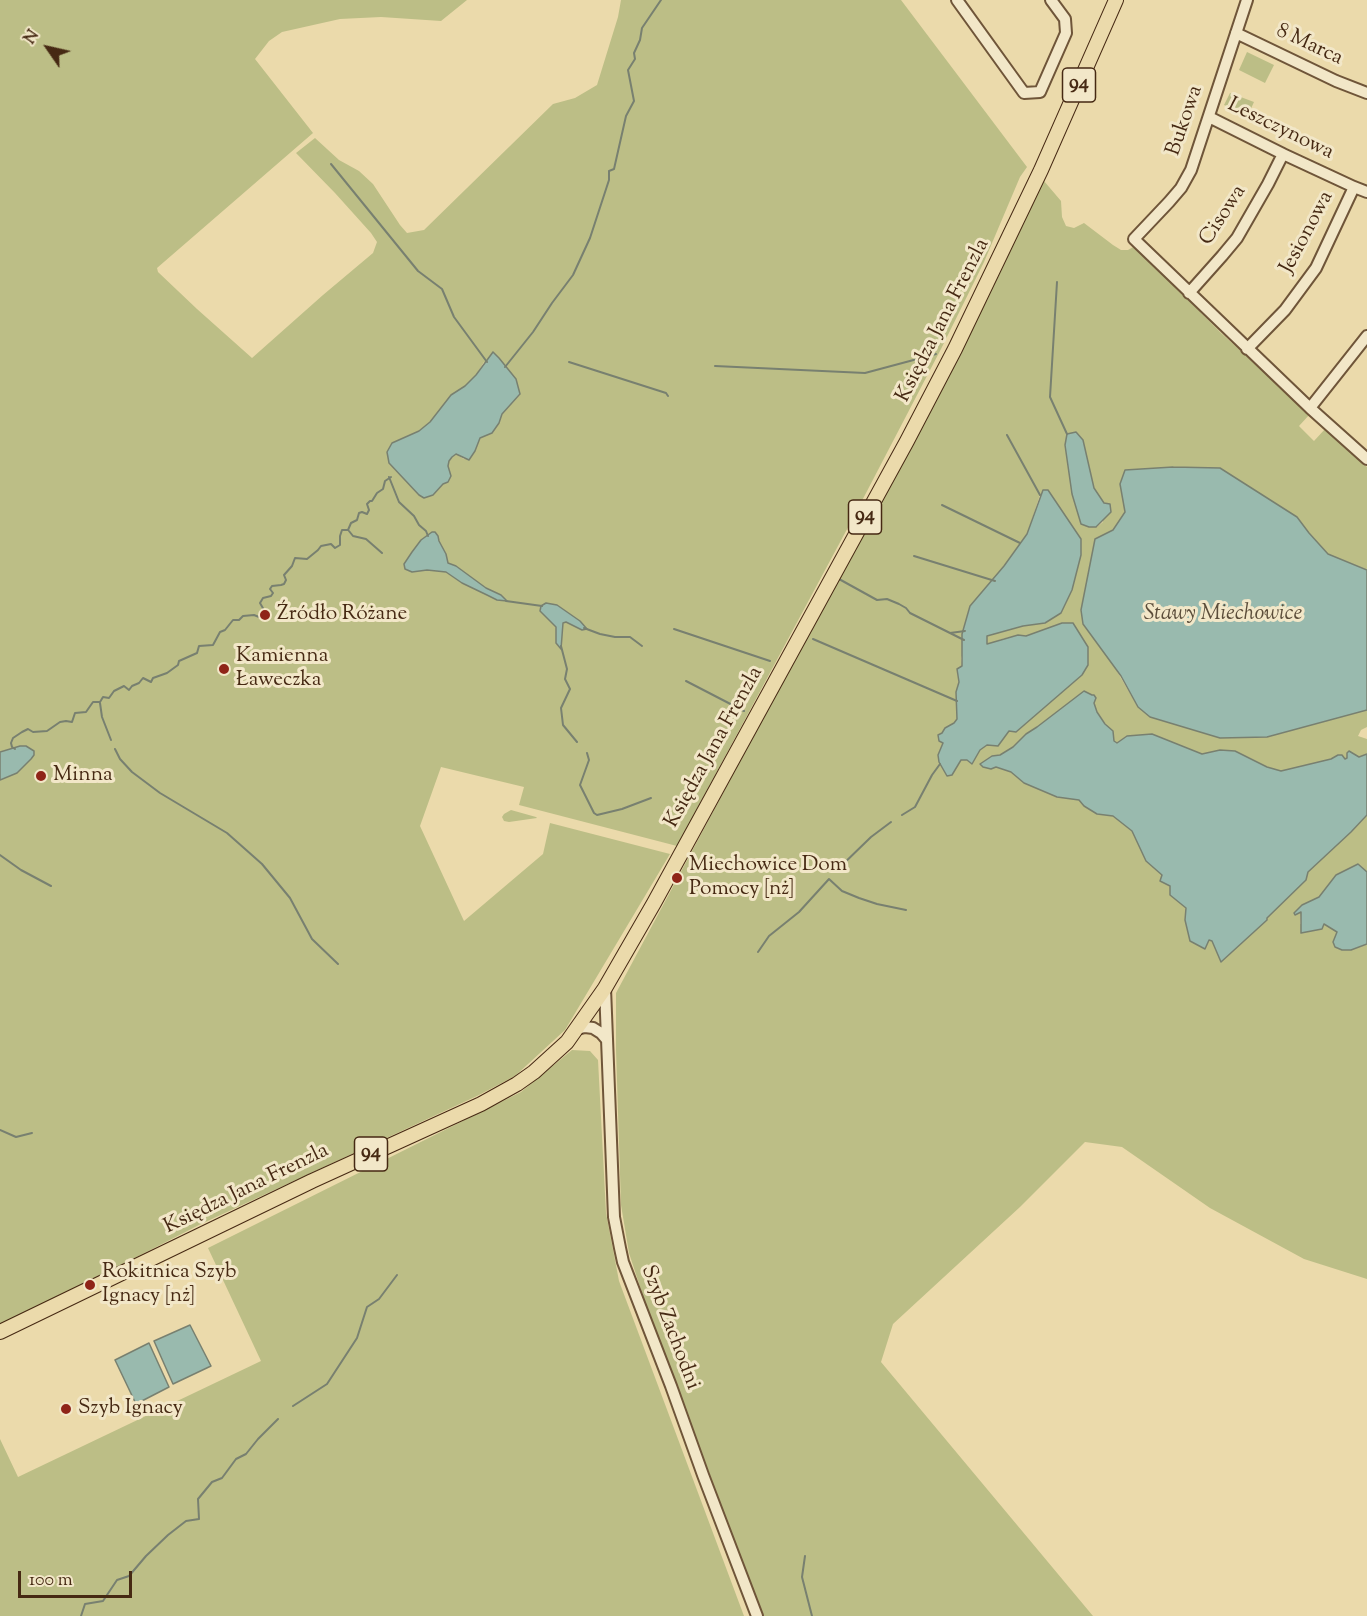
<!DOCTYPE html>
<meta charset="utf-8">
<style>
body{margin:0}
#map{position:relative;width:1367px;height:1616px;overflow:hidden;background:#ebdaab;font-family:"Sorts Mill Goudy",serif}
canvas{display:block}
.north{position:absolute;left:18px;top:18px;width:60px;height:60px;-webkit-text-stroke:4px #f2e7c8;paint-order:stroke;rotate:304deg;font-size:16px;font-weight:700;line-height:24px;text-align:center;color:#462913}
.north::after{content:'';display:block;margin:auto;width:21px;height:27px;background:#462913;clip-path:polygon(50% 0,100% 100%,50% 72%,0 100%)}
.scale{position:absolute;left:18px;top:1571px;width:114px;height:27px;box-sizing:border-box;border:3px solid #462913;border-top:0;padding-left:8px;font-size:18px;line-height:21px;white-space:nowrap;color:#462913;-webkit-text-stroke:4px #f2e7c8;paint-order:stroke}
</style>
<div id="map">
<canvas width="1367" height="1616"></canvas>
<div class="north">N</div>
<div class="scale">100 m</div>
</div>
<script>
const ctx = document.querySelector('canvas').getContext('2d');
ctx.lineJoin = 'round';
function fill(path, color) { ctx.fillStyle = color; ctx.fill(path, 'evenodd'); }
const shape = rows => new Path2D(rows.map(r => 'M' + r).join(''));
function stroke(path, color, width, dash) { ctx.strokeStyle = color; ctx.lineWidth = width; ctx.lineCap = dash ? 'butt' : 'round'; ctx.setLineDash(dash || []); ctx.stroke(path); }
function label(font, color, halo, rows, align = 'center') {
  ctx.font = font + ' "Sorts Mill Goudy",serif'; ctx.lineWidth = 6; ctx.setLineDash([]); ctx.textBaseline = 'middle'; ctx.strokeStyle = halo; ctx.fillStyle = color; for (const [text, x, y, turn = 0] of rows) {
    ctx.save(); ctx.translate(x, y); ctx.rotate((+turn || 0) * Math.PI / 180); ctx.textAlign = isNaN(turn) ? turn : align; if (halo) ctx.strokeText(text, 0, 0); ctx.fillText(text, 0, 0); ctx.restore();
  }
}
fill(shape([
 [0,0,467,0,441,21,381,17,340,19,282,32,269,41,255,59,313,133,157,268,158,272,197,309,252,358,323,295,373,253,377,242,371,233,335,193,296,153,315,138,339,160,359,171,373,184,400,225,407,233,424,230,553,104,575,98,597,85,618,17,621,0,901,0,1027,167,1020,177,984,262,941,349,853,518,677,846,519,805,524,787,441,767,420,826,464,921,543,854,550,823,670,854,565,1030,515,1076,477,1096,199,1225,90,1281,0,1324,0,780,17,773,31,759,34,755,33,751,26,746,20,746,0,752],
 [484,362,520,395,502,414,499,423,492,433,480,438,475,451,464,459,456,454,452,457,449,461,448,466,451,476,433,495,424,498,419,495,389,463,407,437,419,431,430,422,451,395,465,386,476,375],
 [438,536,439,541,446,554,448,563,456,566,486,588,501,595,487,595,462,583,446,572,427,570,412,572,405,569,404,564],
 [546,603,557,605,586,629,582,630,566,621,563,623,561,648,556,643,556,627,544,613],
 [1247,52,1274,65,1265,83,1239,70],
 [1230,93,1254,102,1248,115,1224,105],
 [1044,181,1061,201,1062,217,1066,226,1074,228,1084,223,1113,245,1121,250,1128,250,1135,246,1221,333,1310,414,1299,426,1314,441,1325,429,1367,467,1367,570,1328,554,1309,533,1297,517,1120,484,1125,512,1113,530,1095,539,1081,610,1138,707,1220,738,1267,737,1367,710,1367,727,1361,730,1358,736,1367,739,1367,754,1359,757,1349,752,1347,753,1347,758,1345,759,1338,755,1331,759,1281,771,1267,767,1248,757,1220,750,1202,754,1152,734,1127,736,1117,743,1114,741,1110,730,1097,712,1094,703,1037,727,1026,734,1013,747,1000,755,992,756,991,769,996,767,1011,772,1024,783,1057,796,1079,800,1097,814,1113,816,1132,831,1146,861,1162,875,1170,886,1170,895,1186,908,1185,920,1209,940,1212,941,1267,918,1308,872,1351,832,1367,815,1367,872,1358,864,1336,875,1319,897,1302,905,1300,924,1324,924,1337,932,1351,950,1367,944,1367,1279,1304,1259,1210,1208,1122,1147,1085,1142,1020,1207,893,1324,881,1362,1093,1616,763,1616,647,1308,629,1253,621,1205,616,1050,616,993,987,300],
 [1083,440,1094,488,1104,503,1103,522,1097,527,1089,527],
 [1040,495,1072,590,1061,613,1045,623,1023,626,987,636,986,645,1002,639,1018,635,1026,637,1062,623,1073,623,1088,647,1088,665,1082,675,1016,732,1009,731,995,746,991,744,987,745,980,750,972,764,967,760,961,760,952,774,947,776,939,762,938,755,943,743,942,733,946,728,955,723,957,719,956,692,959,682,957,670,962,666,961,658,1004,566,1027,534],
 [511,810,536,817,537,818,509,822,504,821,502,817,504,814],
 [572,1050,590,1051,598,1060,606,1213,619,1281,744,1616,0,1616,0,1439,18,1477,261,1361,208,1248,521,1092]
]), '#bcbe86');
const water = shape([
 [493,352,499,358,516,379,520,394,502,414,499,423,492,433,480,438,475,451,469,460,456,454,452,457,449,461,448,466,451,476,448,482,443,484,433,495,424,498,419,495,389,463,387,452,392,443,419,431,430,422,451,395,465,386,476,375,493,352],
 [1076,432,1083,440,1094,488,1104,503,1110,504,1111,512,1096,527,1089,527,1081,524,1072,494,1065,445,1067,434,1076,432],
 [1173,467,1220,468,1297,517,1309,533,1328,554,1367,570,1367,710,1267,737,1220,738,1150,717,1138,707,1121,676,1083,624,1081,610,1095,539,1113,530,1125,512,1120,484,1125,470,1173,467],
 [1043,490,1048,490,1081,539,1081,555,1072,590,1061,613,1045,623,1023,626,987,636,987,644,1018,635,1026,636,1062,623,1073,623,1088,647,1088,665,1082,675,1016,732,1009,731,998,746,987,745,980,750,972,764,967,760,961,760,952,775,947,776,939,762,938,755,943,743,939,741,938,735,942,733,945,728,954,723,957,719,956,692,959,682,957,669,962,666,962,634,970,606,1004,566,1027,534,1043,490],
 [432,532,435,532,438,536,439,541,446,554,448,563,456,566,486,588,501,595,507,601,497,600,487,595,462,583,446,572,427,570,412,572,405,569,404,564,412,552,421,540,432,532],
 [546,603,557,605,580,621,587,629,582,630,566,622,563,623,561,649,556,643,556,627,540,611,541,606,546,603],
 [1084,691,1092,695,1094,695,1096,698,1094,703,1097,712,1105,724,1113,731,1114,741,1117,743,1127,736,1152,734,1202,754,1220,750,1235,751,1267,767,1281,771,1331,759,1338,755,1342,755,1345,759,1347,758,1347,753,1349,751,1359,757,1367,754,1367,815,1351,832,1308,872,1306,880,1267,918,1267,920,1221,962,1212,941,1209,940,1205,949,1190,941,1185,920,1186,908,1170,895,1170,886,1160,881,1162,875,1146,861,1132,831,1113,816,1097,814,1084,806,1079,800,1057,797,1024,783,1011,772,996,767,991,769,983,767,980,764,992,756,1000,755,1013,747,1026,734,1037,727,1084,691],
 [20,746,26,746,34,751,34,755,31,759,17,773,0,780,0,752,20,746],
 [1358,864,1367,872,1367,944,1351,950,1342,950,1335,947,1333,942,1337,932,1324,924,1322,929,1301,933,1301,912,1295,915,1294,913,1302,905,1319,897,1336,875,1358,864],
 [190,1325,211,1366,173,1384,154,1341,190,1325],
 [149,1343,169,1387,136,1404,115,1360,149,1343]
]);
fill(water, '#99baae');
stroke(water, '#788070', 1.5);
stroke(shape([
 [331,164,418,271,442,289,454,317,487,362],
 [1057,282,1050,397,1067,434],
 [569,362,666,393,668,396],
 [715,366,865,373,936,354],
 [505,367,533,332,552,303,573,275,590,238,609,180,609,171,614,169,626,116,634,101,628,70,635,59,634,53,640,40,642,28,661,0],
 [1007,435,1040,495],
 [389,477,399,502,414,516,419,525,426,531,428,536],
 [942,505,1020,543],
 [349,531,353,536,366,539,382,553],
 [914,556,995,581],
 [839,579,877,600,887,599,899,604,906,608,910,613,964,640],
 [506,601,542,606],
 [584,628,600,634,615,637,630,637,642,646],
 [674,629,770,661],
 [950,633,965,631],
 [813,639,957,701],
 [561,646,567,669,565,679,570,689,561,708,563,725,577,742],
 [686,681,744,711],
 [100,703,102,717,111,740],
 [15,749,12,747,11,743,13,738,22,732,28,729,33,732,47,731,60,722,66,721,72,722,75,713,86,712,93,702,100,702,103,697,109,698,114,691,124,686,129,690,132,686,139,683,143,678,151,682,153,678,167,673,178,665,179,661,197,653,199,646,213,645,220,632,225,630,233,620,239,620,243,616,254,615,259,617,264,610,260,603,263,598,271,596,273,593,270,589,272,586,281,585,284,584,286,580,284,575,292,566,295,558,307,559,318,550,321,546,331,544,335,548,340,545,340,536,342,530,348,530,351,523,357,520,359,513,362,512,367,514,369,510,367,504,370,501,372,501,377,493,383,489,385,481,391,477],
 [115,749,120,759,132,772,160,793,227,833,262,864,290,898,312,939,338,964],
 [587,753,589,760,580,785,594,813,597,815,622,809,651,798],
 [902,815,915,807,932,775,940,764],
 [0,855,21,870,51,886],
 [836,871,871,837,891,822],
 [758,952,769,936,799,912,829,879,842,891,859,898,877,904,906,910],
 [0,1130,16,1137,32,1133],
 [293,1406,327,1384,357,1338,367,1307,379,1299,397,1275],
 [805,1556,802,1577,812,1616],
 [81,1616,85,1604,103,1601,117,1580,129,1576,146,1556,168,1535,186,1521,199,1519,198,1499,212,1482,222,1478,236,1459,246,1454,258,1439,278,1419]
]), '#788070', 2);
const minor = shape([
 [957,0,1024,93,1040,92,1066,33,1065,19,1051,0],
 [1247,0,1191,170,1181,188,1169,202,1134,239,1310,408,1367,459],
 [1236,33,1336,81,1367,93],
 [1209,117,1283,154,1354,187,1367,192],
 [1189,293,1222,256,1237,238,1268,184,1283,154],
 [1247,349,1285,310,1316,268,1354,187],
 [1310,408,1367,336],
 [605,988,614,1217,620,1248,623,1262,671,1386,703,1475,757,1616],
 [577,1029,585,1027,593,1028,601,1033,607,1040]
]);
const major = shape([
 [0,1332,312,1181,481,1104,517,1084,534,1072,567,1042,605,988,654,903,907,441,955,349,1041,170,1116,0]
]);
stroke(minor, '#6f5539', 14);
stroke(major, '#462913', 16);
stroke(minor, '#f2e7c8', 10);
stroke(major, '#ebdaab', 14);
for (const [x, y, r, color] of [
 [265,615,6,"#8f2418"],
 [224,669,6,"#8f2418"],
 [41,776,6,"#8f2418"],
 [677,878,6,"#8f2418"],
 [90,1285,6,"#8f2418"],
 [66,1409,6,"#8f2418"]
]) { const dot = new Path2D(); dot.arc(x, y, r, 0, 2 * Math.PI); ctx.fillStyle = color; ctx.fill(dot); stroke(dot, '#f2e7c8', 2); }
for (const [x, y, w] of [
 [1079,85,33],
 [865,517,33],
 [371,1154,33]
]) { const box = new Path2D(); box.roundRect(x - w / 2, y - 17, w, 34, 4.5); ctx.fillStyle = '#f2e7c8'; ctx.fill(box); stroke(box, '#462913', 1.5); }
label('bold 20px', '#462913', null, [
 ["94",1079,85],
 ["94",865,517],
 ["94",371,1154]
]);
label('21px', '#462913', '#f2e7c8', [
 ["8 Marca",1309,46,25],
 ["Bukowa",1186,121,-71],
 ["Leszczynowa",1280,130,26],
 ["Cisowa",1224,216,-57],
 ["Jesionowa",1308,233,-62],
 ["Księdza Jana Frenzla",944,321,-63],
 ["Księdza Jana Frenzla",715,748,-61],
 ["Księdza Jana Frenzla",247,1190,-26],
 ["Szyb Zachodni",669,1328,69]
]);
label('21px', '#462913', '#f2e7c8', [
 ["Źródło Różane",277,615],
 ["Kamienna",236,657],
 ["Ławeczka",236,681],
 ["Minna",53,776],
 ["Miechowice Dom",689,866],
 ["Pomocy [nż]",689,890],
 ["Rokitnica Szyb",102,1273],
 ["Ignacy [nż]",102,1297],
 ["Szyb Ignacy",78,1409]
], 'left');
label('italic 22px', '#5b4d3a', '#f2e7c8', [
 ["Stawy Miechowice",1223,615]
]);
</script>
